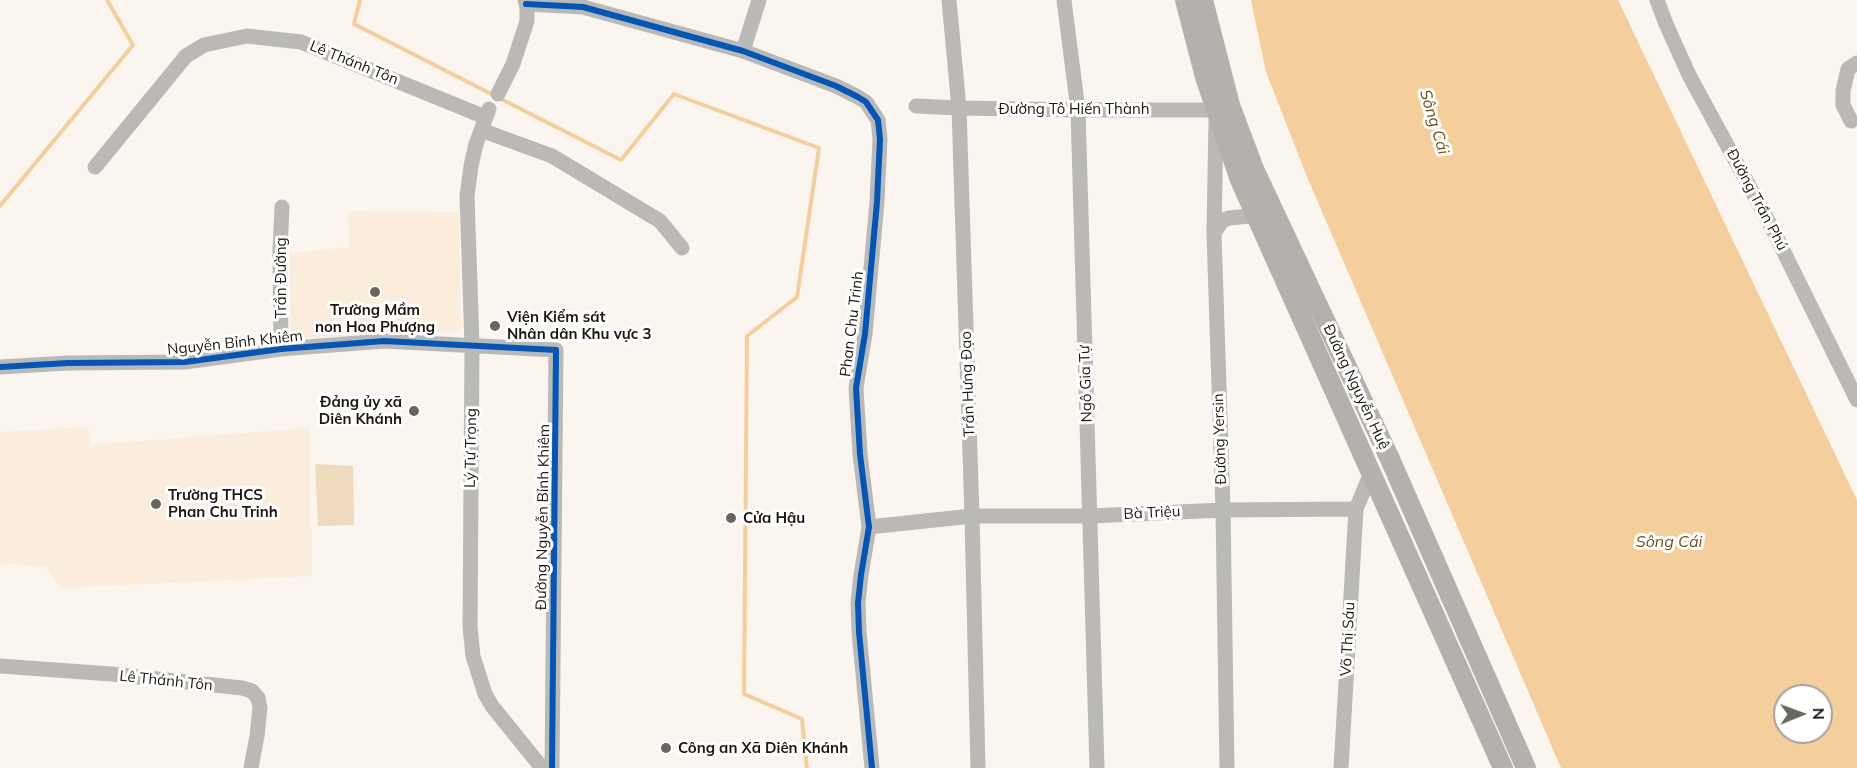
<!DOCTYPE html>
<meta charset="utf-8">
<style>
body{margin:0}
#map{position:relative;width:1857px;height:768px;overflow:hidden;background:#faf5ee;font-family:Mulish,sans-serif}
canvas{display:block}
.north{position:absolute;left:1773px;top:684px;width:60px;height:60px;box-sizing:border-box;background:#fff;border:2px solid #a5a3a0;border-radius:50%;rotate:89deg;font-size:16px;font-weight:700;line-height:24px;text-align:center;color:#1d1811}
.north::after{content:'';display:block;margin:auto;width:21px;height:27px;background:#6a655e;clip-path:polygon(50% 0,100% 100%,50% 72%,0 100%)}
</style>
<div id="map">
<canvas width="1857" height="768"></canvas>
<div class="north">N</div>
</div>
<script>
const ctx = document.querySelector('canvas').getContext('2d');
ctx.lineJoin = 'round';
function fill(path, color) { ctx.fillStyle = color; ctx.fill(path, 'evenodd'); }
const shape = rows => new Path2D(rows.map(r => 'M' + r).join(''));
function stroke(path, color, width, dash) { ctx.strokeStyle = color; ctx.lineWidth = width; ctx.lineCap = dash ? 'butt' : 'round'; ctx.setLineDash(dash || []); ctx.stroke(path); }
function label(font, color, halo, rows, align = 'center') {
  ctx.font = font + ' Mulish,sans-serif'; ctx.lineWidth = 6; ctx.setLineDash([]); ctx.textBaseline = 'middle'; ctx.strokeStyle = halo; ctx.fillStyle = color; for (const [text, x, y, turn = 0] of rows) {
    ctx.save(); ctx.translate(x, y); ctx.rotate((+turn || 0) * Math.PI / 180); ctx.textAlign = isNaN(turn) ? turn : align; if (halo) ctx.strokeText(text, 0, 0); ctx.fillText(text, 0, 0); ctx.restore();
  }
}
fill(shape([
 [348,211,459,212,461,331,291,338,289,253,350,247],
 [88,427,91,445,310,428,312,576,60,588,46,567,13,564,0,565,0,432]
]), '#fbeddc');
fill(shape([
 [315,464,353,466,354,525,318,526]
]), '#f0dabe');
fill(shape([
 [1251,0,1618,0,1857,500,1857,768,1561,768,1305,172,1266,72],
 [1785,696,1821,696,1821,732,1785,732]
]), '#f4cf9b');
stroke(shape([
 [360,0,354,24,621,160,674,94,819,148,797,297,747,336,744,694,802,719,807,768],
 [0,206,133,45,107,0]
]), '#f4cf9b', 4);
stroke(shape([
 [949,0,959,108,972,516,978,768],
 [1064,0,1078,110,1097,768],
 [1657,0,1666,24,1689,75,1772,228,1857,400],
 [526,4,583,7,743,51,836,86,858,97,866,102,878,120,880,139,877,202,865,334,856,388,860,454,869,527,861,575,858,603,859,632,872,768],
 [743,51,759,0],
 [498,94,513,64,527,21,527,8,525,0],
 [916,106,959,108,1078,110,1216,110,1225,107],
 [489,109,476,144,471,166,467,196,472,345,470,627,473,656,485,694,492,706,542,768],
 [1216,120,1214,233,1223,510,1227,768],
 [1851,121,1843,105,1843,91,1848,69,1857,63],
 [481,130,552,156,660,221,682,248],
 [95,167,186,56,204,45,247,36,301,42,485,117],
 [1214,233,1222,221,1229,218,1250,216,1259,222],
 [281,349,280,250,282,207],
 [0,367,68,363,185,362,281,349,384,341,556,350,552,768],
 [869,527,972,516,1090,516,1223,510,1356,509],
 [0,666,111,674,242,688,252,691,258,698,260,707,257,736,251,768],
 [1341,768,1356,509,1371,473]
]), '#bbb9b5', 15);
stroke(shape([
 [1185,0,1205,77,1240,180,1503,768],
 [1203,0,1230,105,1254,169,1390,459,1526,768]
]), '#b4b0ac', 20);
stroke(shape([
 [526,4,583,7,743,51,836,86,858,97,866,102,878,120,880,139,877,202,865,334,856,388,860,454,869,527,861,575,858,603,859,632,872,768],
 [0,367,68,363,185,362,281,349,384,341,556,350,552,768]
]), '#0057b8', 6);
for (const [x, y, r, color] of [
 [375,292,6,"#6a655e"],
 [495,326,6,"#6a655e"],
 [414,411,6,"#6a655e"],
 [156,504,6,"#6a655e"],
 [731,518,6,"#6a655e"],
 [666,748,6,"#6a655e"]
]) { const dot = new Path2D(); dot.arc(x, y, r, 0, 2 * Math.PI); ctx.fillStyle = color; ctx.fill(dot); stroke(dot, '#fff', 2); }
label('15px', '#1d1811', '#fff', [
 ["Lê Thánh Tôn",354,63,22],
 ["Đường Tô Hiến Thành",1074,109],
 ["Đường Trần Phú",1757,200,62],
 ["Trần Đường",281,278,-90],
 ["Phan Chu Trinh",852,324,-83],
 ["Nguyễn Bỉnh Khiêm",235,343,-6],
 ["Trần Hưng Đạo",968,384,-92],
 ["Ngô Gia Tự",1086,384,-92],
 ["Đường Nguyễn Huệ",1356,387,65],
 ["Đường Yersin",1220,439,-92],
 ["Lý Tự Trọng",471,448,-89],
 ["Bà Triệu",1152,513,-3],
 ["Đường Nguyễn Bỉnh Khiêm",543,517,-89],
 ["Võ Thị Sáu",1348,639,-87],
 ["Lê Thánh Tôn",166,681,6]
]);
label('bold 15px', '#1d1811', '#fff', [
 ["Trường Mầm",375,310,"center"],
 ["non Hoa Phượng",375,327,"center"],
 ["Viện Kiểm sát",507,317],
 ["Nhân dân Khu vực 3",507,334],
 ["Đảng ủy xã",402,402,"right"],
 ["Diên Khánh",402,419,"right"],
 ["Trường THCS",168,495],
 ["Phan Chu Trinh",168,512],
 ["Cửa Hậu",743,518],
 ["Công an Xã Diên Khánh",678,748]
], 'left');
label('italic 16px', '#714f1a', '#fff', [
 ["Sông Cái",1434,122,73],
 ["Sông Cái",1669,542]
]);
</script>
